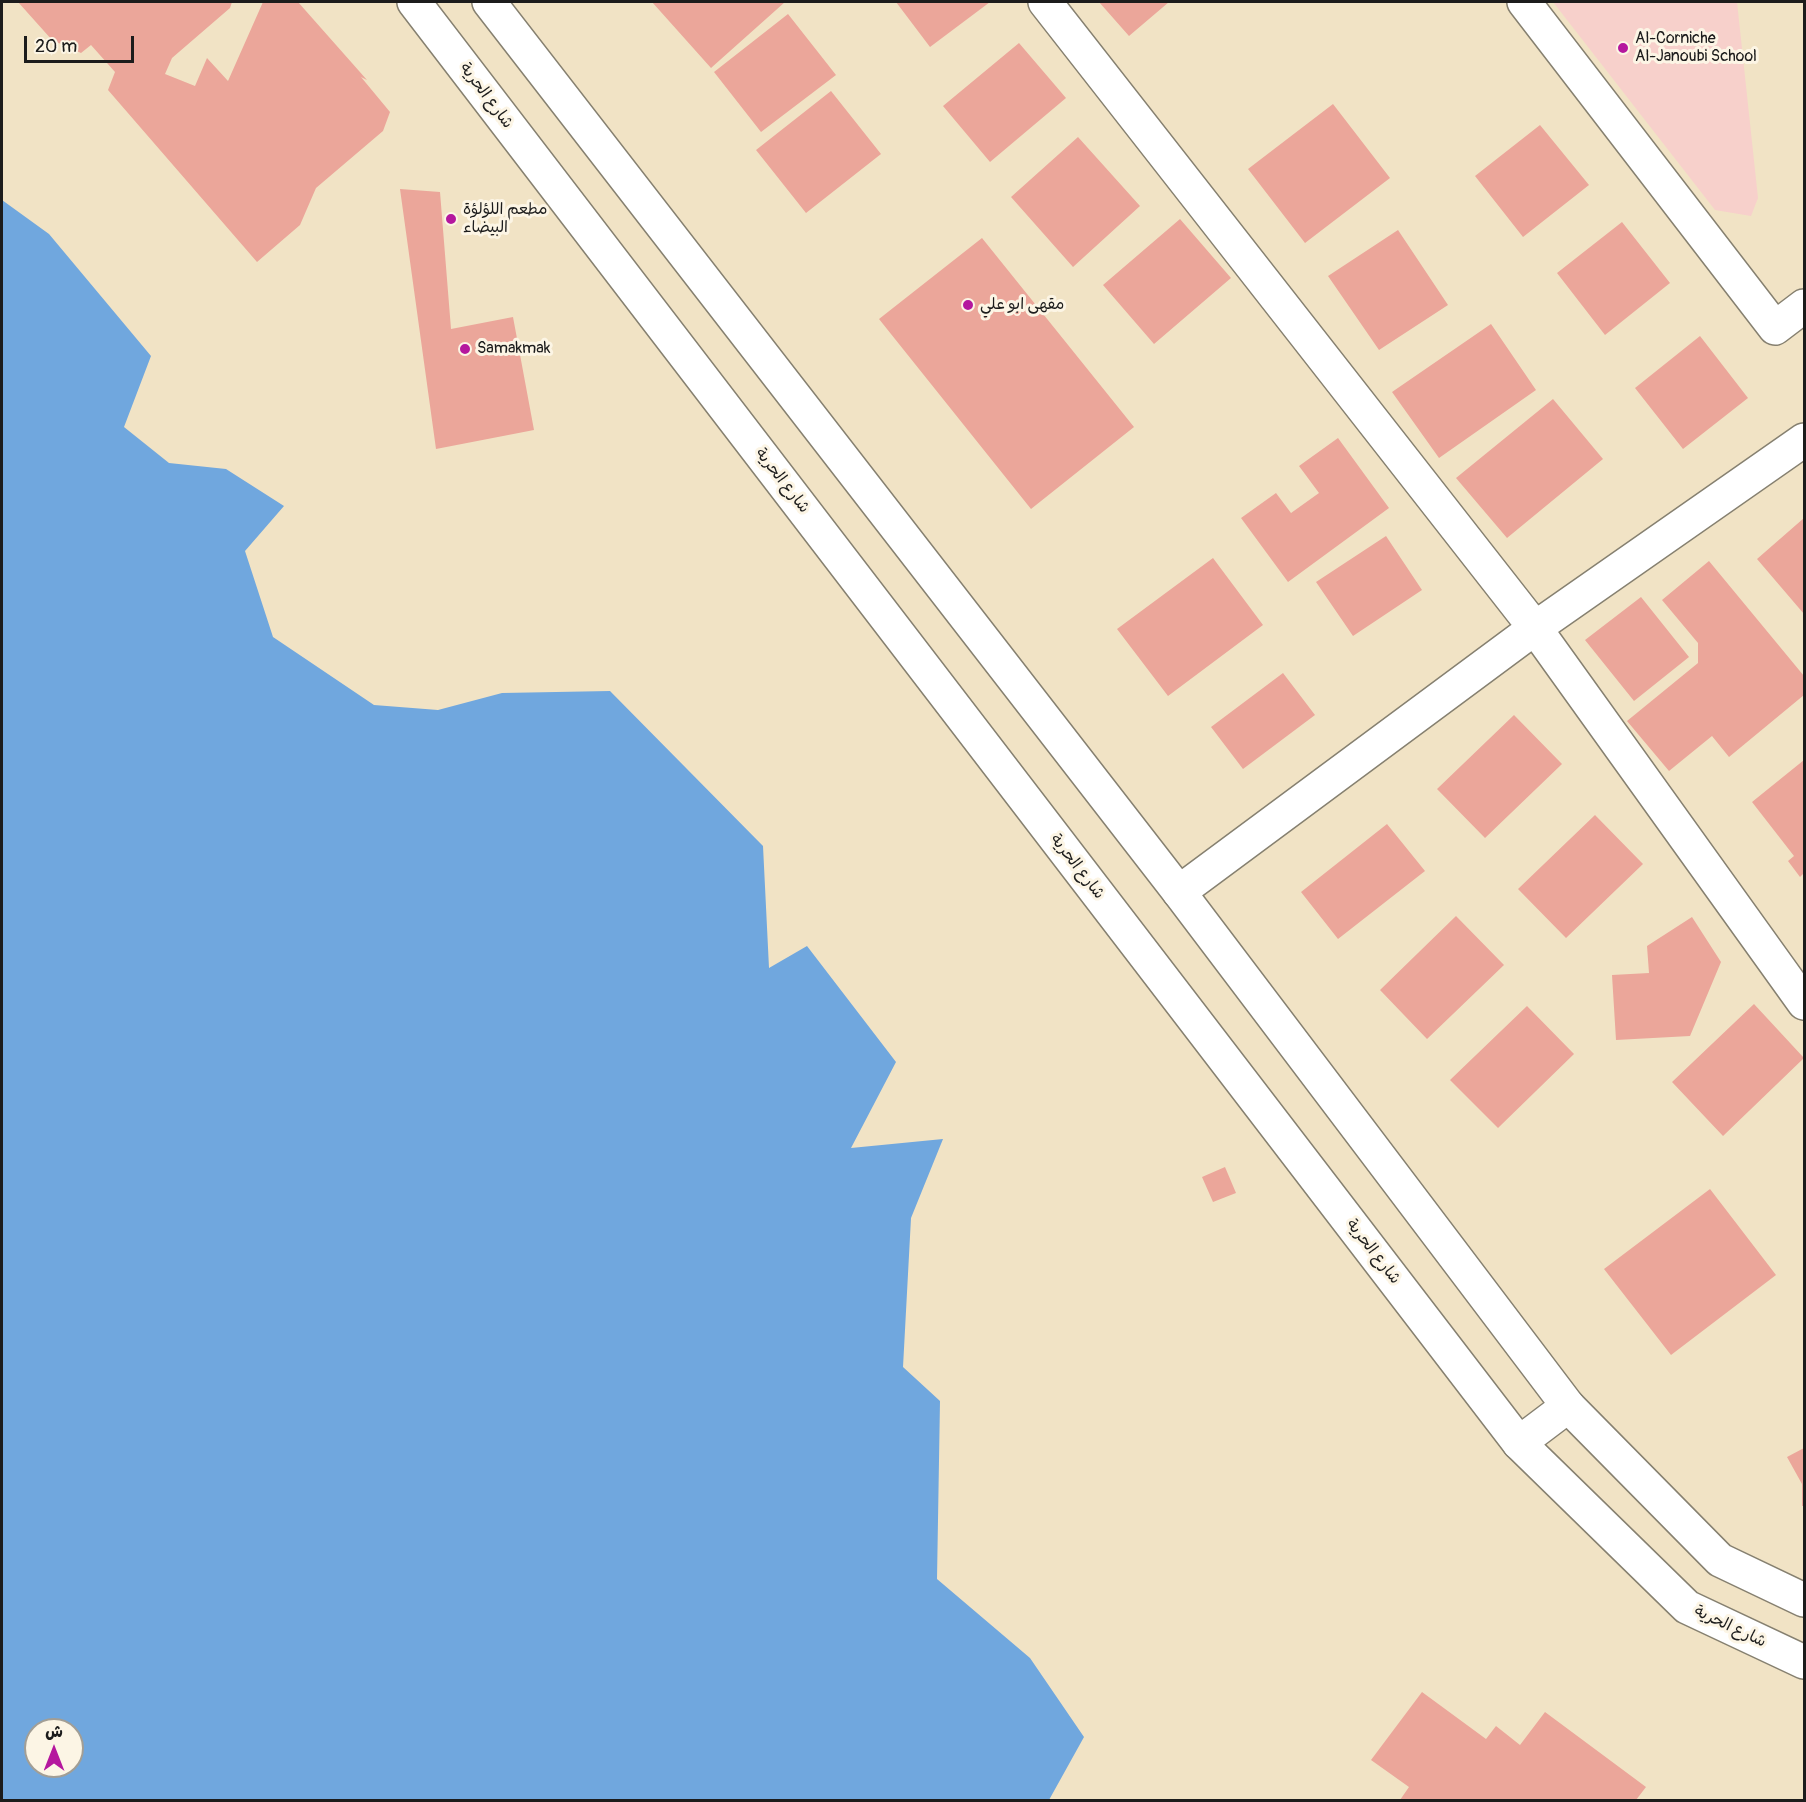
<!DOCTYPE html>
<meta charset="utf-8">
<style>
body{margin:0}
#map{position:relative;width:1806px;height:1802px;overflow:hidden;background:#f1e3c5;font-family:Pangolin,"Playpen Sans Arabic",sans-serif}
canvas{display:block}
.frame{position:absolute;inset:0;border:3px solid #1c1c1c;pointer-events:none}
.north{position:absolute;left:24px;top:1718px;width:60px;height:60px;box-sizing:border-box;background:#fcf5e5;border:2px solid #a29e95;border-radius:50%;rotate:0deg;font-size:16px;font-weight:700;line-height:24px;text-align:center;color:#1c1c1c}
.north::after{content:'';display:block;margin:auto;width:21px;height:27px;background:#b5179e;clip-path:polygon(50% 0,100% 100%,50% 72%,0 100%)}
.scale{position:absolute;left:24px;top:36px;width:110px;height:27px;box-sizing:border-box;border:3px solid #1c1c1c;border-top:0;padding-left:8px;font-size:18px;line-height:21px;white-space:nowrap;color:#1c1c1c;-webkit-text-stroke:4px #fcf5e5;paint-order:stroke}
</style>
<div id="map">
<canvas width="1806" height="1802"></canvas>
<div class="frame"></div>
<div class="north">ش</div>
<div class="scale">20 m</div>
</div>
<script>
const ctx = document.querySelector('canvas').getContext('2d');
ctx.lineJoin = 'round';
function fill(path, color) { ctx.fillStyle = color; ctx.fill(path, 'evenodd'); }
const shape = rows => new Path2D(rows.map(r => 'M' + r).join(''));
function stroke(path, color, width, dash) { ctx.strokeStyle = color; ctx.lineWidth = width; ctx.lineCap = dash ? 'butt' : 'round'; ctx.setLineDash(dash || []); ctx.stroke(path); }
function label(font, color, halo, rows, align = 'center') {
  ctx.font = font + ' Pangolin,"Playpen Sans Arabic",sans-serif'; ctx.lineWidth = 6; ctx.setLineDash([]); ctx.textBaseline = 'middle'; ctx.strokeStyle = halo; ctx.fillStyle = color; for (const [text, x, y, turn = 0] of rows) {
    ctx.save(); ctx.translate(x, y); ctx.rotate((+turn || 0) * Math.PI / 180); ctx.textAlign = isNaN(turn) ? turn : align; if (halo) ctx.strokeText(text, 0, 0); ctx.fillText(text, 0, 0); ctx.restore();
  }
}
fill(shape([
 [1553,2,1737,2,1758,198,1751,216,1715,210]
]), '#f7d0cb');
fill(shape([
 [2,200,49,234,151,356,124,427,169,463,226,469,284,506,245,551,273,637,374,705,438,710,502,693,610,691,763,846,769,968,807,946,896,1062,851,1148,943,1139,911,1218,903,1367,940,1401,937,1579,1030,1658,1084,1737,1049,1800,2,1800],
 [36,1730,72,1730,72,1766,36,1766]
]), '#70a7de');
fill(shape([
 [18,2,232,2,230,8,172,58,165,74,195,86,207,58,228,81,263,2,298,2,367,80,361,77,390,112,383,131,316,188,300,225,257,262,108,90,115,72,91,45,81,53,52,40],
 [652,2,785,2,711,68],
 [896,2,990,2,930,47],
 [1099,2,1169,2,1129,36],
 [788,14,836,75,761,132,714,72],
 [1019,43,1066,98,990,162,943,106],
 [831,91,881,154,806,213,756,150],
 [1333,104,1390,178,1305,243,1248,169],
 [1540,125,1589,185,1523,237,1475,176],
 [1078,137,1140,206,1073,267,1011,197],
 [400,189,440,192,451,329,513,317,534,430,436,449],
 [1180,219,1231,278,1154,344,1103,285],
 [1622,222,1670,283,1605,335,1557,273],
 [1398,230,1448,305,1379,350,1328,276],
 [982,238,1134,427,1031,509,879,319],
 [1491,324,1536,390,1439,458,1392,392],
 [1700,336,1748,398,1683,449,1635,388],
 [1553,399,1603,459,1507,538,1456,478],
 [1338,438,1389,508,1288,582,1241,518,1276,493,1291,513,1319,493,1299,466],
 [1804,518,1804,614,1757,559],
 [1386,536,1422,590,1353,636,1316,582],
 [1213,558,1263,625,1168,696,1117,629],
 [1709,561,1804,676,1804,695,1729,757,1712,736,1669,771,1627,721,1698,663,1698,643,1662,600],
 [1641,597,1689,657,1634,701,1585,640],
 [1283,673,1315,715,1243,769,1211,727],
 [1514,715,1562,764,1485,838,1437,789],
 [1804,760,1804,873,1800,877,1788,861,1794,856,1752,802],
 [1595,815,1643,864,1566,938,1518,889],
 [1387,824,1425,871,1338,939,1301,892],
 [1456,916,1504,965,1427,1039,1380,990],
 [1692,917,1721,962,1690,1036,1616,1040,1612,975,1649,973,1647,946],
 [1754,1004,1804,1058,1723,1136,1672,1082],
 [1527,1006,1574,1054,1498,1128,1450,1080],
 [1225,1167,1236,1193,1213,1202,1202,1177],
 [1710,1189,1776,1275,1671,1355,1604,1269],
 [1804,1448,1804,1506,1802,1506,1802,1484,1787,1457],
 [1422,1692,1486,1739,1496,1726,1520,1745,1545,1712,1646,1787,1636,1800,1400,1800,1409,1787,1371,1760]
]), '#eba69a');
const minor = shape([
 [1045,2,1535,628,1804,1003],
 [1524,2,1775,328,1804,306],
 [1179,892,1535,628,1804,440],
 [1519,1443,1568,1406]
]);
const tertiary = shape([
 [414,2,1519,1443,1687,1607,1804,1662],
 [489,2,1179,892,1568,1406,1720,1560,1804,1600]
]);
stroke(minor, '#868070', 36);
stroke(tertiary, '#868070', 36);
stroke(minor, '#fff', 33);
stroke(tertiary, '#fff', 33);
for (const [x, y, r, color] of [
 [1623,48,6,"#b5179e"],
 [451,219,6,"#b5179e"],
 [968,305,6,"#b5179e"],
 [465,349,6,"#b5179e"]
]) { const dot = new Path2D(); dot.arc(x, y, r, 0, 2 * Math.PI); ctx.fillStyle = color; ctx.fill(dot); stroke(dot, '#fcf5e5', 2); }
label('16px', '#1c1c1c', '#fcf5e5', [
 ["Al-Corniche",1635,39],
 ["Al-Janoubi School",1635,57],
 ["مطعم اللؤلؤة",463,210],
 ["البيضاء",463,228],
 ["مقهى ابو علي",980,305],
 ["Samakmak",477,349]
], 'left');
label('16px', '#1c1c1c', '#fcf5e5', [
 ["شارع الحرية",486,96,53],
 ["شارع الحرية",782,481,52],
 ["شارع الحرية",1077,867,52],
 ["شارع الحرية",1373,1252,52],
 ["شارع الحرية",1730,1627,25]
]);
</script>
